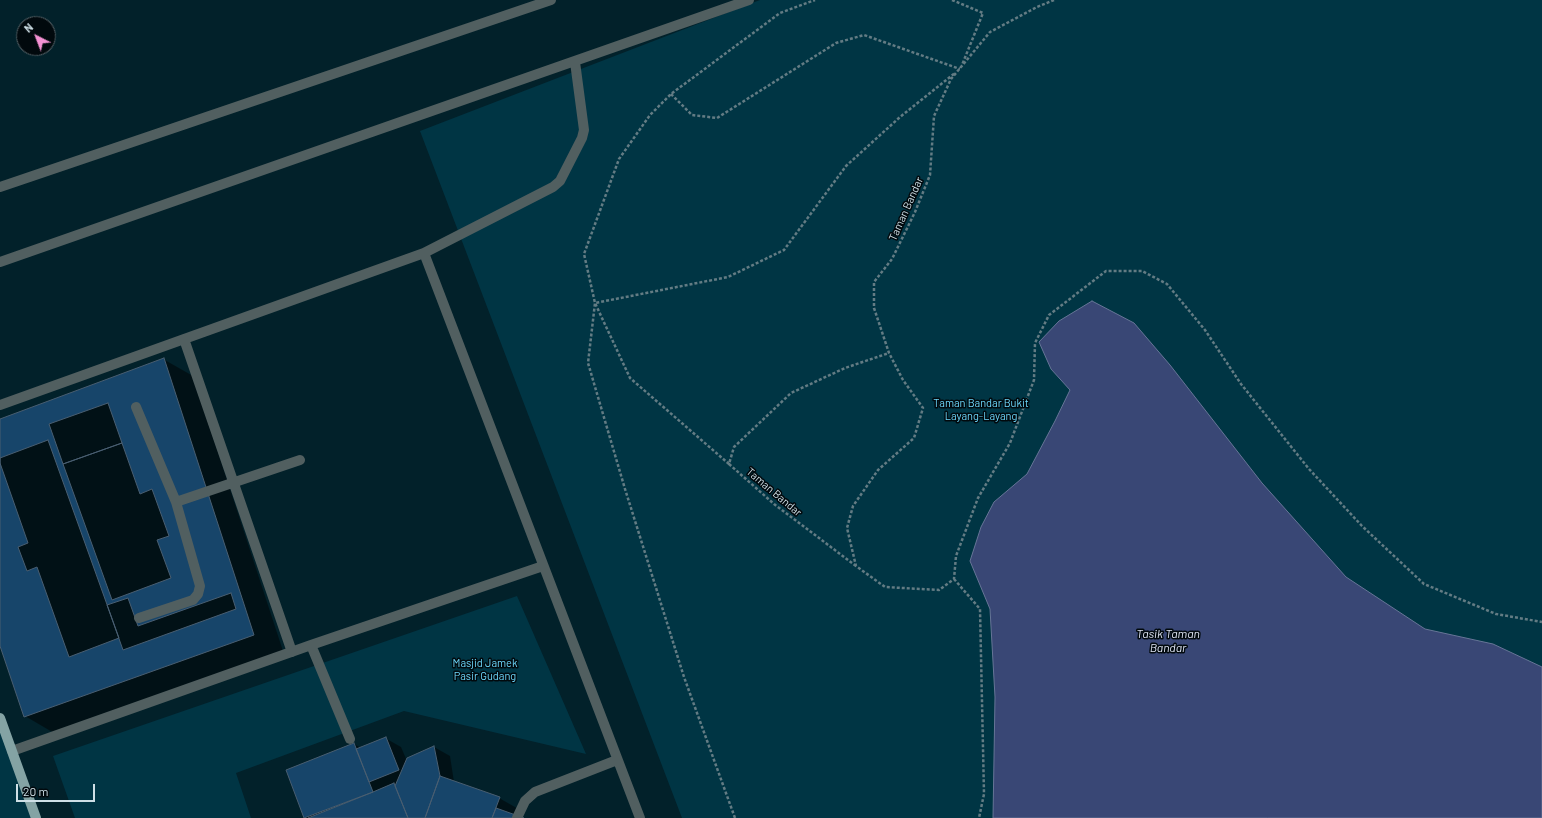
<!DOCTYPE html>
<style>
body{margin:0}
#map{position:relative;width:1542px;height:818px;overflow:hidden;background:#02212a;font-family:Barlow,sans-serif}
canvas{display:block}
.north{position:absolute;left:16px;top:16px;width:40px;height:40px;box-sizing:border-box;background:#01090d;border:1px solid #535f64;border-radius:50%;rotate:318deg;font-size:11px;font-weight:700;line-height:16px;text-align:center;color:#cedfe6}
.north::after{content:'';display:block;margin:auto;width:14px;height:18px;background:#f491d3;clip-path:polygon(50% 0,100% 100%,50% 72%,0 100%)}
.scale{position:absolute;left:16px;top:784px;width:79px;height:18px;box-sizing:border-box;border:2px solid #cedfe6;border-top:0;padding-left:5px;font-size:12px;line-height:14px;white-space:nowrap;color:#cedfe6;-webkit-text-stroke:3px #01090d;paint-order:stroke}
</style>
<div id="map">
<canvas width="1542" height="818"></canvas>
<div class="north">N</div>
<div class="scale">20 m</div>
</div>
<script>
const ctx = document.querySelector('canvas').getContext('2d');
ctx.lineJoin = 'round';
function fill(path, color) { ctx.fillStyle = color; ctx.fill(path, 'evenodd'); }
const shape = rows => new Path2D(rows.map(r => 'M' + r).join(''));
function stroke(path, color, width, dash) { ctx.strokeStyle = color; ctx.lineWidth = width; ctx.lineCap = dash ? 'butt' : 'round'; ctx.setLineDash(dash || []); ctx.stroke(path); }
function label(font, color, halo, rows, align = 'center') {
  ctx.font = font + ' Barlow,sans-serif'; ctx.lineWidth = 3; ctx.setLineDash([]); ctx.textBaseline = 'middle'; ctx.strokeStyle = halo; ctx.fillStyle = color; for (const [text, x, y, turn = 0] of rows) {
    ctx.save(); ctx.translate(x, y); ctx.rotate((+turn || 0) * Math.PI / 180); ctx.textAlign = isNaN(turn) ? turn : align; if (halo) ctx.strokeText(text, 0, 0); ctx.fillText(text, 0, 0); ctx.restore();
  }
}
fill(shape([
 [760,0,1542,0,1542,818,682,818,420,131],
 [517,596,586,754,404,711,236,773,251,818,75,818,53,756],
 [0,718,36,818,0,818]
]), '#003544');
const water = shape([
 [1092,301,1134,323,1170,365,1262,483,1346,577,1425,629,1493,644,1542,667,1542,818,993,818,995,697,990,609,970,561,981,527,994,502,1027,474,1055,421,1070,390,1051,369,1039,342,1059,321,1092,301]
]);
fill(water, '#394775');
stroke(water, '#667597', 1);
fill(shape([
 [163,359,193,376,283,651,54,733,25,716,0,643,0,420],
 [385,738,401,747,407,761,434,747,450,756,454,782,499,798,522,811,521,818,305,818,287,771,354,744,361,748]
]), '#0007');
const building = shape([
 [164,358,254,635,24,717,0,646,0,419,164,358],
 [108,403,122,443,63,464,49,424,108,403],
 [48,440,119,638,69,657,37,567,27,571,18,547,28,543,0,463,0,458,48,440],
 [122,443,140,494,152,489,169,536,157,540,171,578,112,600,63,464,122,443],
 [231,593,236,609,123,650,107,605,128,598,138,626,231,593],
 [386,737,399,770,369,782,356,749,386,737],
 [354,743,373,792,304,818,286,770,354,743],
 [434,746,440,776,425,818,408,818,395,786,407,758,434,746],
 [440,776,500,797,492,818,425,818,440,776],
 [394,783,408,818,308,818,373,792,394,783],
 [496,808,524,818,492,818,496,808]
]);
fill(building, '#17456a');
stroke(building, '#495e71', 1);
stroke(shape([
 [952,0,983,13,962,65],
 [1054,0,1037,7,990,32,951,79,934,116,930,175,915,212,892,259,874,282,874,308,889,353,903,380,923,408,914,438,878,470,853,506,847,528,856,566,885,587,939,590,954,579,956,556,978,498,1010,443,1034,380,1035,343,1049,315,1106,271,1142,271,1167,284,1205,330,1241,384,1309,469,1362,526,1424,584,1496,614,1542,622],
 [671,94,692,115,717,118,836,43,864,35,960,69],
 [729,464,630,378,595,303,584,254,619,159,650,115,671,94,780,13,815,0],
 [856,566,774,504,729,464,734,447,791,393,845,368,889,353],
 [954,579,980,609,984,794,979,818],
 [735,818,684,677,625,489,588,363,595,303,728,277,784,250,846,166,900,117,955,73]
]), '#637c84', 2.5, [3, 2]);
stroke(shape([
 [0,187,551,0],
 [424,253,640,818],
 [0,262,749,0],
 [184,339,292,652],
 [0,405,424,253,553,187,560,181,582,138,584,130,575,62],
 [136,407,176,502,200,586,198,594,193,600,139,618],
 [176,502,300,460],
 [311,645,350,739],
 [12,751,311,645,543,566],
 [517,818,525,801,535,792,617,760]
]), '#515f60', 10);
stroke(shape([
 [0,718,36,818]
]), '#84a3a4', 10);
label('11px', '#cedfe6', '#01090d', [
 ["Taman Bandar",906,209,-66],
 ["Taman Bandar",774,492,40]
]);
label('11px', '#6dd8fc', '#01090d', [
 ["Taman Bandar Bukit",981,403],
 ["Layang-Layang",981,416],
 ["Masjid Jamek",485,663],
 ["Pasir Gudang",485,676]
]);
label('italic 12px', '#dee4f3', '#01090d', [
 ["Tasik Taman",1168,634],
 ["Bandar",1168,648]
]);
</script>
